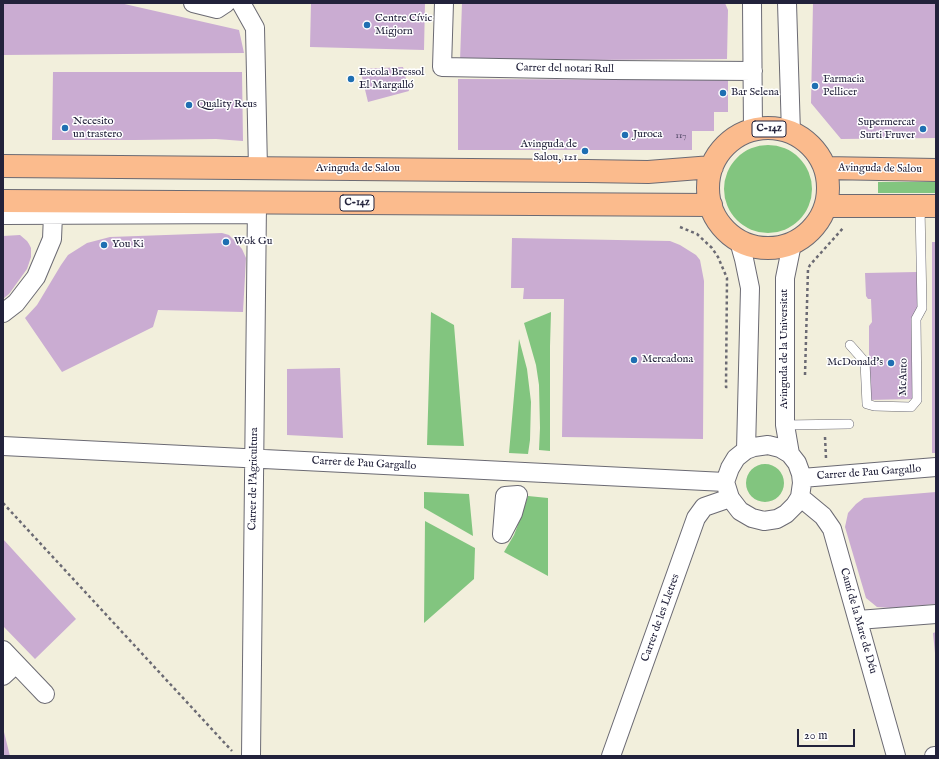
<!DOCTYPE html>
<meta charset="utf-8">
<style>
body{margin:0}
#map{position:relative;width:939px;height:759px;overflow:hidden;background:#f2efdc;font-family:"IM FELL English",serif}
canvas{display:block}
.frame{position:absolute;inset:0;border:4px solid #22223b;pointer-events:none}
.scale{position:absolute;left:797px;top:729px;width:58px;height:18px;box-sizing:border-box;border:2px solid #22223b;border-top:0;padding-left:5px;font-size:12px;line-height:14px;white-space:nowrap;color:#22223b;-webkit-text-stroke:3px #fff;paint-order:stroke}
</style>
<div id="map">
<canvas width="939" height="759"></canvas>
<div class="frame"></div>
<div class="scale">20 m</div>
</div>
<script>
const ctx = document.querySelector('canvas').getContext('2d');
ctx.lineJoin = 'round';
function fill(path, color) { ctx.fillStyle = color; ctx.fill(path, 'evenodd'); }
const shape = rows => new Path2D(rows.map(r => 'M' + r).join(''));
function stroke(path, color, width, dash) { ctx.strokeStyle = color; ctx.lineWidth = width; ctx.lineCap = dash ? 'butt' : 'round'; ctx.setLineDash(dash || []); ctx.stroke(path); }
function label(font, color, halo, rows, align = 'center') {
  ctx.font = font + ' "IM FELL English",serif'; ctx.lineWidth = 3; ctx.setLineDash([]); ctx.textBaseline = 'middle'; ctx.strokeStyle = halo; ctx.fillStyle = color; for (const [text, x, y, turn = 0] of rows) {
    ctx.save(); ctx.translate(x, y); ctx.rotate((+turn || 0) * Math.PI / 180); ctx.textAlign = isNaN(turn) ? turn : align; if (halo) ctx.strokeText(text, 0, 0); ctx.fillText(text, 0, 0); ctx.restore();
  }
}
fill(shape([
 '724 189a44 44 0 1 1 88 0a44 44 0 1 1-88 0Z',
 [878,182,936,182,936,193,878,193],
 [431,312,454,325,464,446,427,445],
 [551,312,550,346,550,451,539,450,540,428,539,385,536,365,524,323],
 [519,339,527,369,531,402,530,440,528,454,509,453],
 '746 483a19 19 0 1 1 38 0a19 19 0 1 1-38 0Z',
 [424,492,469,494,473,536,424,508],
 [528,496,548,498,548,576,504,552,514,535,521,517],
 [425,521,475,548,474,579,424,623]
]), '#82c57f');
fill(shape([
 [3,3,120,3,239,30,244,53,3,55],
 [311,3,425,3,424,50,310,47],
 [462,3,725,3,728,10,727,59,460,61],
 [813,3,936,3,936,138,841,139,811,103],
 [403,67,409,91,368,102,360,69],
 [53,72,242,72,243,141,216,139,135,140,52,140],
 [458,79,728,80,728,112,714,112,714,131,692,131,692,150,458,150],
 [222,233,229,235,235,241,242,249,246,258,243,312,158,310,153,327,62,372,25,318,37,305,61,265,68,255,87,243,110,237],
 [20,235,27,241,29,244,31,248,31,257,27,269,9,294,3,299,3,236],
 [512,238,670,241,680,245,696,255,700,260,704,281,703,439,562,437,564,299,523,299,524,288,511,288],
 [932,242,936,242,936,453,932,453],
 [917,272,918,310,913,399,869,400,869,326,872,322,871,299,868,299,866,296,865,273],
 [340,368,343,438,287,435,287,369],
 [936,492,936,604,891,608,877,607,866,598,845,527,848,513,856,504,864,498],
 [3,539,76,619,35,659,3,626],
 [936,632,936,653,935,653,933,633],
 [3,732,4,732,10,756,3,756]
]), '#caacd2');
const lane = shape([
 [850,345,865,362,867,404,874,406,911,407,917,400,916,319,922,308,920,206],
 [785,425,849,424]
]);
const street = shape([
 [193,3,217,9,226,3],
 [241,3,255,28,258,169],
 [444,3,442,67,613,70,753,71],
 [752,3,753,131],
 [787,3,791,133],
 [3,215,257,214],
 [739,241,744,259,750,288,746,450],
 [3,313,16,303,36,277,52,239,53,215],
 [768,445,780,448,790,454,797,463,801,474,802,483,800,497,795,505,786,514,777,519,764,521,752,518,740,511,730,498,725,482,730,468,736,458,746,450,754,447,768,445],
 [3,446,725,482],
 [790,454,785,425,785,278,792,244],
 [802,478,936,467],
 [518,495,513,513,502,534,505,496,518,495],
 [800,497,823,516,832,529,896,756],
 [858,620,936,614],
 [3,650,45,694],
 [3,676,16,664],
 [251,756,257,203],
 [611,756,696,518,704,507,730,498],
 [934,756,936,756]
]);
const primary = shape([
 '708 188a60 60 0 1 1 120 0a60 60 0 1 1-120 0Z',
 [3,166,587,171,648,172,712,167],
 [825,168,936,170],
 [3,201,711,205],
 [826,206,936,206]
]);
stroke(lane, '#6b6a73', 10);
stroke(street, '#6b6a73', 20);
stroke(primary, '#6b6a73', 24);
stroke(shape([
 [680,227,697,234,712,248,718,257,727,278,726,387,730,387],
 [805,375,808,269,810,265,844,227],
 [825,437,826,458],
 [3,503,232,751]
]), '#6b6a73', 2.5, [3, 3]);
stroke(lane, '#fff', 9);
stroke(street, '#fff', 18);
stroke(primary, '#fbbb8d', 22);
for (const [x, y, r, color] of [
 [367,25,4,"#1f6fb2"],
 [351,79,4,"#1f6fb2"],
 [815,86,4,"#1f6fb2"],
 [723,93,4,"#1f6fb2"],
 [189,105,4,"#1f6fb2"],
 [65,128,4,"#1f6fb2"],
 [923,129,4,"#1f6fb2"],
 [625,135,4,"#1f6fb2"],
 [585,151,4,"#1f6fb2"],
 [226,242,4,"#1f6fb2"],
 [104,245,4,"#1f6fb2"],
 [634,360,4,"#1f6fb2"],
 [891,363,4,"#1f6fb2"]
]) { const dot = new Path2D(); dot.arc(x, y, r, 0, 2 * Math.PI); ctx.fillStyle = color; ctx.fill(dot); stroke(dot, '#fff', 1.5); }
label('9px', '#4c4461', null, [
 ["117",681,136]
]);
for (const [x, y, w] of [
 [769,129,34],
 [357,203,34]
]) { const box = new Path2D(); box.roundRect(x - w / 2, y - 8, w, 16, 3); ctx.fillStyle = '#fff'; ctx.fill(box); stroke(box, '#22223b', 1); }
label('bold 10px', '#22223b', null, [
 ["C-14z",769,129],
 ["C-14z",357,203]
]);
label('11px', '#22223b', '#fff', [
 ["Centre Cívic",375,19],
 ["Migjorn",375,32],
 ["Escola Bressol",359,73],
 ["El Margalló",359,86],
 ["Farmacia",823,80],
 ["Pellicer",823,93],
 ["Bar Selena",731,93],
 ["Quality Reus",197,105],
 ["Necesito",73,122],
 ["un trastero",73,135],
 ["Supermercat",915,123,"right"],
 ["Surti Fruver",915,136,"right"],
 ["Juroca",633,135],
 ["Avinguda de",577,145,"right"],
 ["Salou, 121",577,158,"right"],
 ["Wok Gu",234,242],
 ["You Ki",112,245],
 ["Mercadona",642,360],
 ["McDonald's",883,363,"right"]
], 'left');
label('11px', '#22223b', '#fff', [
 ["Carrer del notari Rull",565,69,1],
 ["Avinguda de Salou",358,169],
 ["Avinguda de Salou",880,169,1],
 ["Avinguda de la Universitat",785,349,-90],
 ["McAuto",904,377,-89],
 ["Carrer de Pau Gargallo",364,464,3],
 ["Carrer de Pau Gargallo",869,473,-4],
 ["Carrer de l'Agricultura",254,479,-89],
 ["Carrer de les Lletres",661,618,-70],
 ["Camí de la Mare de Déu",858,621,74]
]);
</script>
